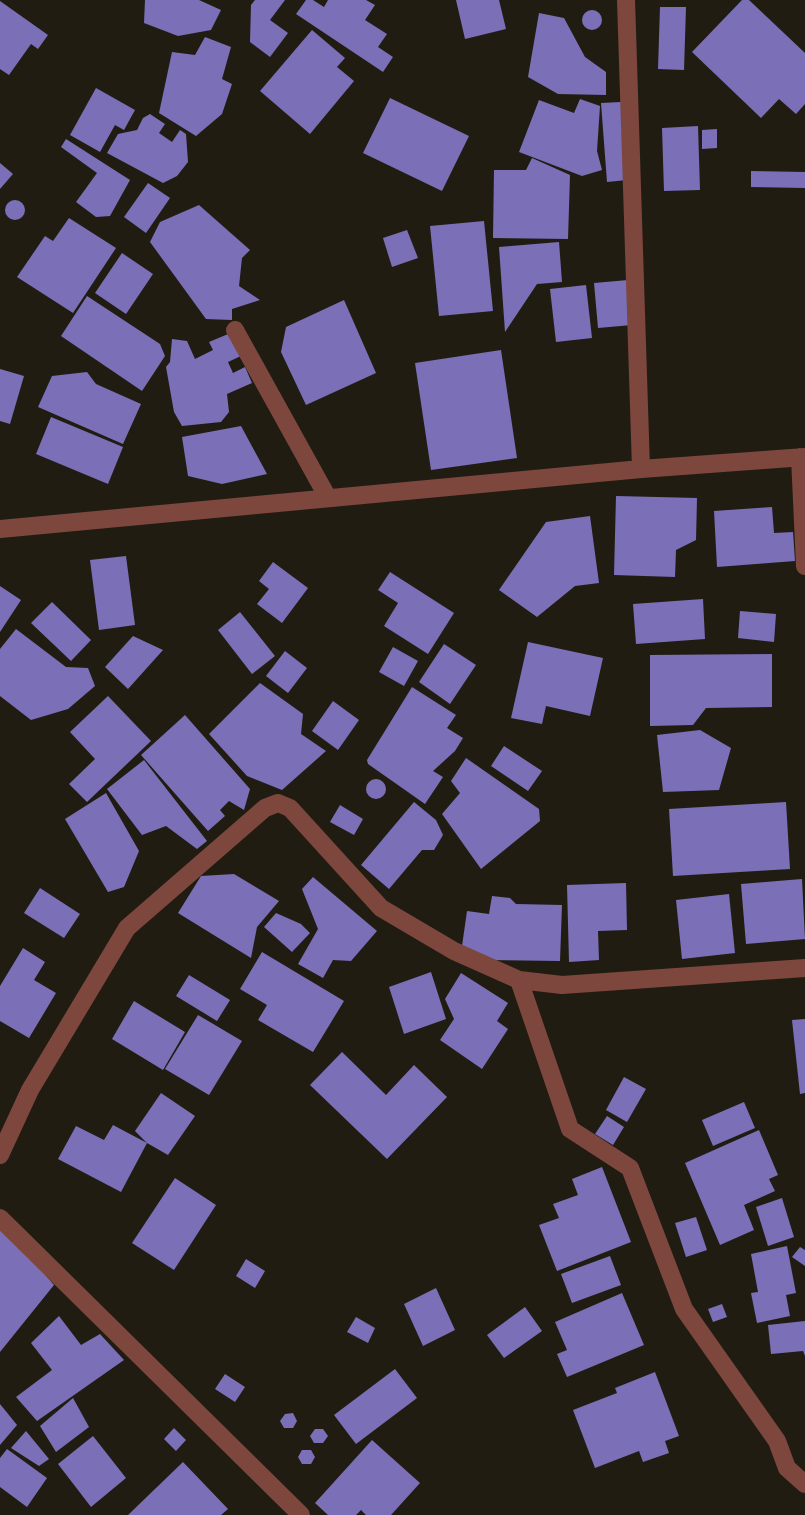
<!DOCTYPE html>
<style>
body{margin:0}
canvas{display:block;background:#211c12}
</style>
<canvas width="805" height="1515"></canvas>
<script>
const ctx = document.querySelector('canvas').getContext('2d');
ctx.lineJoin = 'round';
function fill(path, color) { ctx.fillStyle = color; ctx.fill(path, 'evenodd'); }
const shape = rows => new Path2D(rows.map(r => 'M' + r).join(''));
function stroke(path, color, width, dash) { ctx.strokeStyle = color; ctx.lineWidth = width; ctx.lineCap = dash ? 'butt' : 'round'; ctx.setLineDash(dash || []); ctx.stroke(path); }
fill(shape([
 [145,0,199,0,221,10,211,30,178,36,144,23],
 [255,0,285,0,270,20,288,33,270,57,250,42,251,5],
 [306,0,313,0,324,7,328,0,366,0,375,5,365,20,387,34,378,47,393,57,383,72,296,14],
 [456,0,499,0,506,29,465,39],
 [742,0,749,0,805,53,805,104,796,114,779,99,761,118,692,52],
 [0,1,48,35,38,49,31,44,9,75,0,69],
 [660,7,686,7,684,70,658,69],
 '582 20a10 10 0 1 1 20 0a10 10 0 1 1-20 0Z',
 [539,13,564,18,585,57,606,72,606,95,558,94,528,77],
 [312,30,345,58,337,67,354,81,310,134,260,91],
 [205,37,231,47,222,79,232,84,222,114,196,136,159,113,172,52,195,55],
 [96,88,135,110,124,130,115,125,100,152,70,135],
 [390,98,469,136,442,191,363,153],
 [580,99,600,106,597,151,602,170,582,176,519,152,539,100,574,113],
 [621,102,627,180,607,182,601,103],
 [150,114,165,124,159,133,172,142,180,130,186,134,188,162,177,176,163,183,107,153,118,134,137,130,143,118],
 [698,126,700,190,664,191,662,128],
 [717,129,717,148,702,149,702,130],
 [66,139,130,180,110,216,96,217,76,202,97,173,61,147],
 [532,158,570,175,568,239,493,238,494,170,526,170],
 [0,163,13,174,0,189],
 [751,171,805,172,805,188,751,187],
 [148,183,170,198,146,233,124,217],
 '5 210a10 10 0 1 1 20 0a10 10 0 1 1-20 0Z',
 [199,205,250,250,242,258,239,286,260,300,232,309,232,320,206,319,150,242,160,222],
 [69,218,116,248,73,313,17,277,45,236,53,241],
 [484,221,493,311,439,316,430,226],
 [407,230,418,258,392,267,383,238],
 [559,242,562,282,537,284,505,332,499,247],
 [122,253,153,274,126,314,95,293],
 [628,280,632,325,598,328,594,283],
 [586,285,592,338,556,342,550,289],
 [87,296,160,344,165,356,142,391,61,336],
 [344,300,376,373,306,405,281,352,286,327],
 [233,332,243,355,228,362,233,373,245,367,252,383,227,394,229,412,221,422,182,426,174,412,166,367,170,362,172,339,187,341,195,359,213,350,209,342],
 [501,350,517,458,431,470,415,363],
 [0,369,24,376,10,424,0,421],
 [87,372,96,384,141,404,123,444,38,407,52,376],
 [51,417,123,447,108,484,36,454],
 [241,426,267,474,222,484,188,476,182,437],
 [616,496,697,498,696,540,676,550,675,577,614,575],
 [772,507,774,533,793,532,795,561,717,567,714,511],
 [590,516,599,583,575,586,537,617,499,590,546,522],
 [126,556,135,625,99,630,90,560],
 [273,562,308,588,282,623,257,604,269,589,259,581],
 [390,572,454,613,428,654,384,626,398,603,378,590],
 [0,586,21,600,0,632],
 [703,599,705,639,636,644,633,604],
 [52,602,91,640,71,661,31,623],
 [740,611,776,614,774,642,738,638],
 [240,612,275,656,252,674,218,630],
 [16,629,66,667,88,668,95,686,68,709,31,720,0,696,0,649],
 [133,636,163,650,128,689,105,667],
 [528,642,603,658,590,716,546,706,542,724,511,718],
 [444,644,476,665,450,704,419,682],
 [393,647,418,661,404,686,379,672],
 [285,651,307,668,288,693,266,676],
 [772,654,772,707,706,708,693,725,650,726,650,655],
 [260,683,303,714,301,734,326,751,282,790,247,776,209,734],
 [412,687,456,715,447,728,463,738,455,751,433,771,443,777,425,804,368,764,367,760],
 [108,696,151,741,87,802,69,784,95,759,70,732],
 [333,701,359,720,338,750,312,731],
 [185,715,250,789,244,810,229,801,220,810,225,816,208,831,141,755],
 [700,730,731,748,719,790,663,792,657,735],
 [504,746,542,771,528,791,491,766],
 [466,758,539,809,540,821,481,869,442,814,460,793,451,781],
 [144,760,207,841,197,849,166,826,142,835,107,789],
 '366 789a10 10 0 1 1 20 0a10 10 0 1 1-20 0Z',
 [106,793,139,851,124,887,108,892,65,819],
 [414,802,436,820,443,835,434,850,422,850,389,889,361,865],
 [786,802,790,869,673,876,669,809],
 [340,805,363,819,354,835,330,822],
 [234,874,279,901,257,927,251,958,178,913,201,876],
 [313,877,377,931,351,961,333,960,323,978,298,964,318,929,302,889],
 [802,879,805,939,746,944,741,884],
 [626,883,627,930,598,931,599,960,569,962,567,885],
 [40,888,80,914,64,938,24,913],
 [729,894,735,953,682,959,676,900],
 [492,896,510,898,516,904,562,905,560,961,488,960,462,946,467,911,489,914],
 [276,913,301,924,310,933,292,952,264,927],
 [23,948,45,962,34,980,56,993,29,1038,0,1021,0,986],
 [262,952,344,1001,313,1052,258,1020,267,1005,240,989],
 [431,972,446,1019,404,1034,389,987],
 [461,973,508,1003,497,1021,508,1029,482,1069,440,1040,454,1019,445,999],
 [189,975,230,1000,217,1021,176,996],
 [134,1001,185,1032,163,1070,112,1039],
 [198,1015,242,1041,209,1095,165,1069],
 [805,1019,805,1093,800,1094,792,1020],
 [342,1052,386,1095,414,1065,447,1097,387,1159,310,1085],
 [624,1077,646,1089,627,1122,606,1110],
 [161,1093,195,1116,168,1155,147,1143,121,1192,58,1159,76,1126,104,1140,113,1125,147,1143,135,1131],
 [744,1102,755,1128,713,1146,702,1120],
 [607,1116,624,1127,613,1145,595,1134],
 [759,1130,778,1175,769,1179,775,1191,744,1205,754,1230,720,1245,685,1163],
 [602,1167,631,1242,557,1271,539,1225,559,1218,553,1204,578,1195,572,1179],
 [175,1178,216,1205,174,1270,132,1243],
 [782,1198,794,1237,768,1246,756,1207],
 [696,1217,707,1250,686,1257,675,1223],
 [0,1228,22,1248,54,1285,0,1352],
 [787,1246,796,1293,786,1295,790,1316,757,1323,751,1293,758,1292,751,1254],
 [800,1247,805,1250,805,1266,792,1257],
 [610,1256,621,1285,572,1303,561,1274],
 [246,1259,265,1271,255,1288,236,1276],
 [436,1288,455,1330,423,1346,404,1304],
 [622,1293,644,1345,567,1377,557,1354,567,1350,555,1322],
 [722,1304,727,1317,713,1322,708,1309],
 [525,1307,542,1331,504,1358,487,1335],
 [59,1316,81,1345,100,1334,124,1360,37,1421,16,1397,52,1370,31,1343],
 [356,1317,375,1328,368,1343,347,1332],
 [805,1321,805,1356,803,1351,771,1354,768,1325],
 [395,1369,417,1398,356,1444,334,1415],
 [655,1372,679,1436,665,1441,669,1453,643,1462,639,1451,595,1468,573,1410,617,1393,615,1388],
 [225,1374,245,1387,235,1402,215,1389],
 [73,1398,89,1427,56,1452,40,1426],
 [0,1404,17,1425,0,1445],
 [293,1413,297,1421,293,1428,284,1428,280,1421,285,1414],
 [174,1428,186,1440,176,1451,164,1439],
 [315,1429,323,1429,328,1436,323,1443,314,1443,310,1436],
 [26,1431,49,1459,39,1466,11,1448],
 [93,1436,126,1478,91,1507,58,1464],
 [372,1440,420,1483,391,1515,366,1515,361,1510,356,1515,328,1515,315,1503],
 [7,1449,47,1478,27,1507,0,1487,0,1458],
 [302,1450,311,1450,315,1457,311,1464,302,1464,298,1457],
 [183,1462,228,1509,221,1515,128,1515]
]), '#7b6fb7');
stroke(shape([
 [626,0,641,469],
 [235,330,328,498],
 [800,457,805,566],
 [0,529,641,469,805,457],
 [519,980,570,1129,630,1168,684,1309,777,1441,787,1468,805,1484],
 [0,1155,30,1090,127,928,265,808,278,803,290,808,381,908,454,951,519,980,562,985,805,968],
 [0,1218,301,1515]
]), '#7d473e', 18);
</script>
